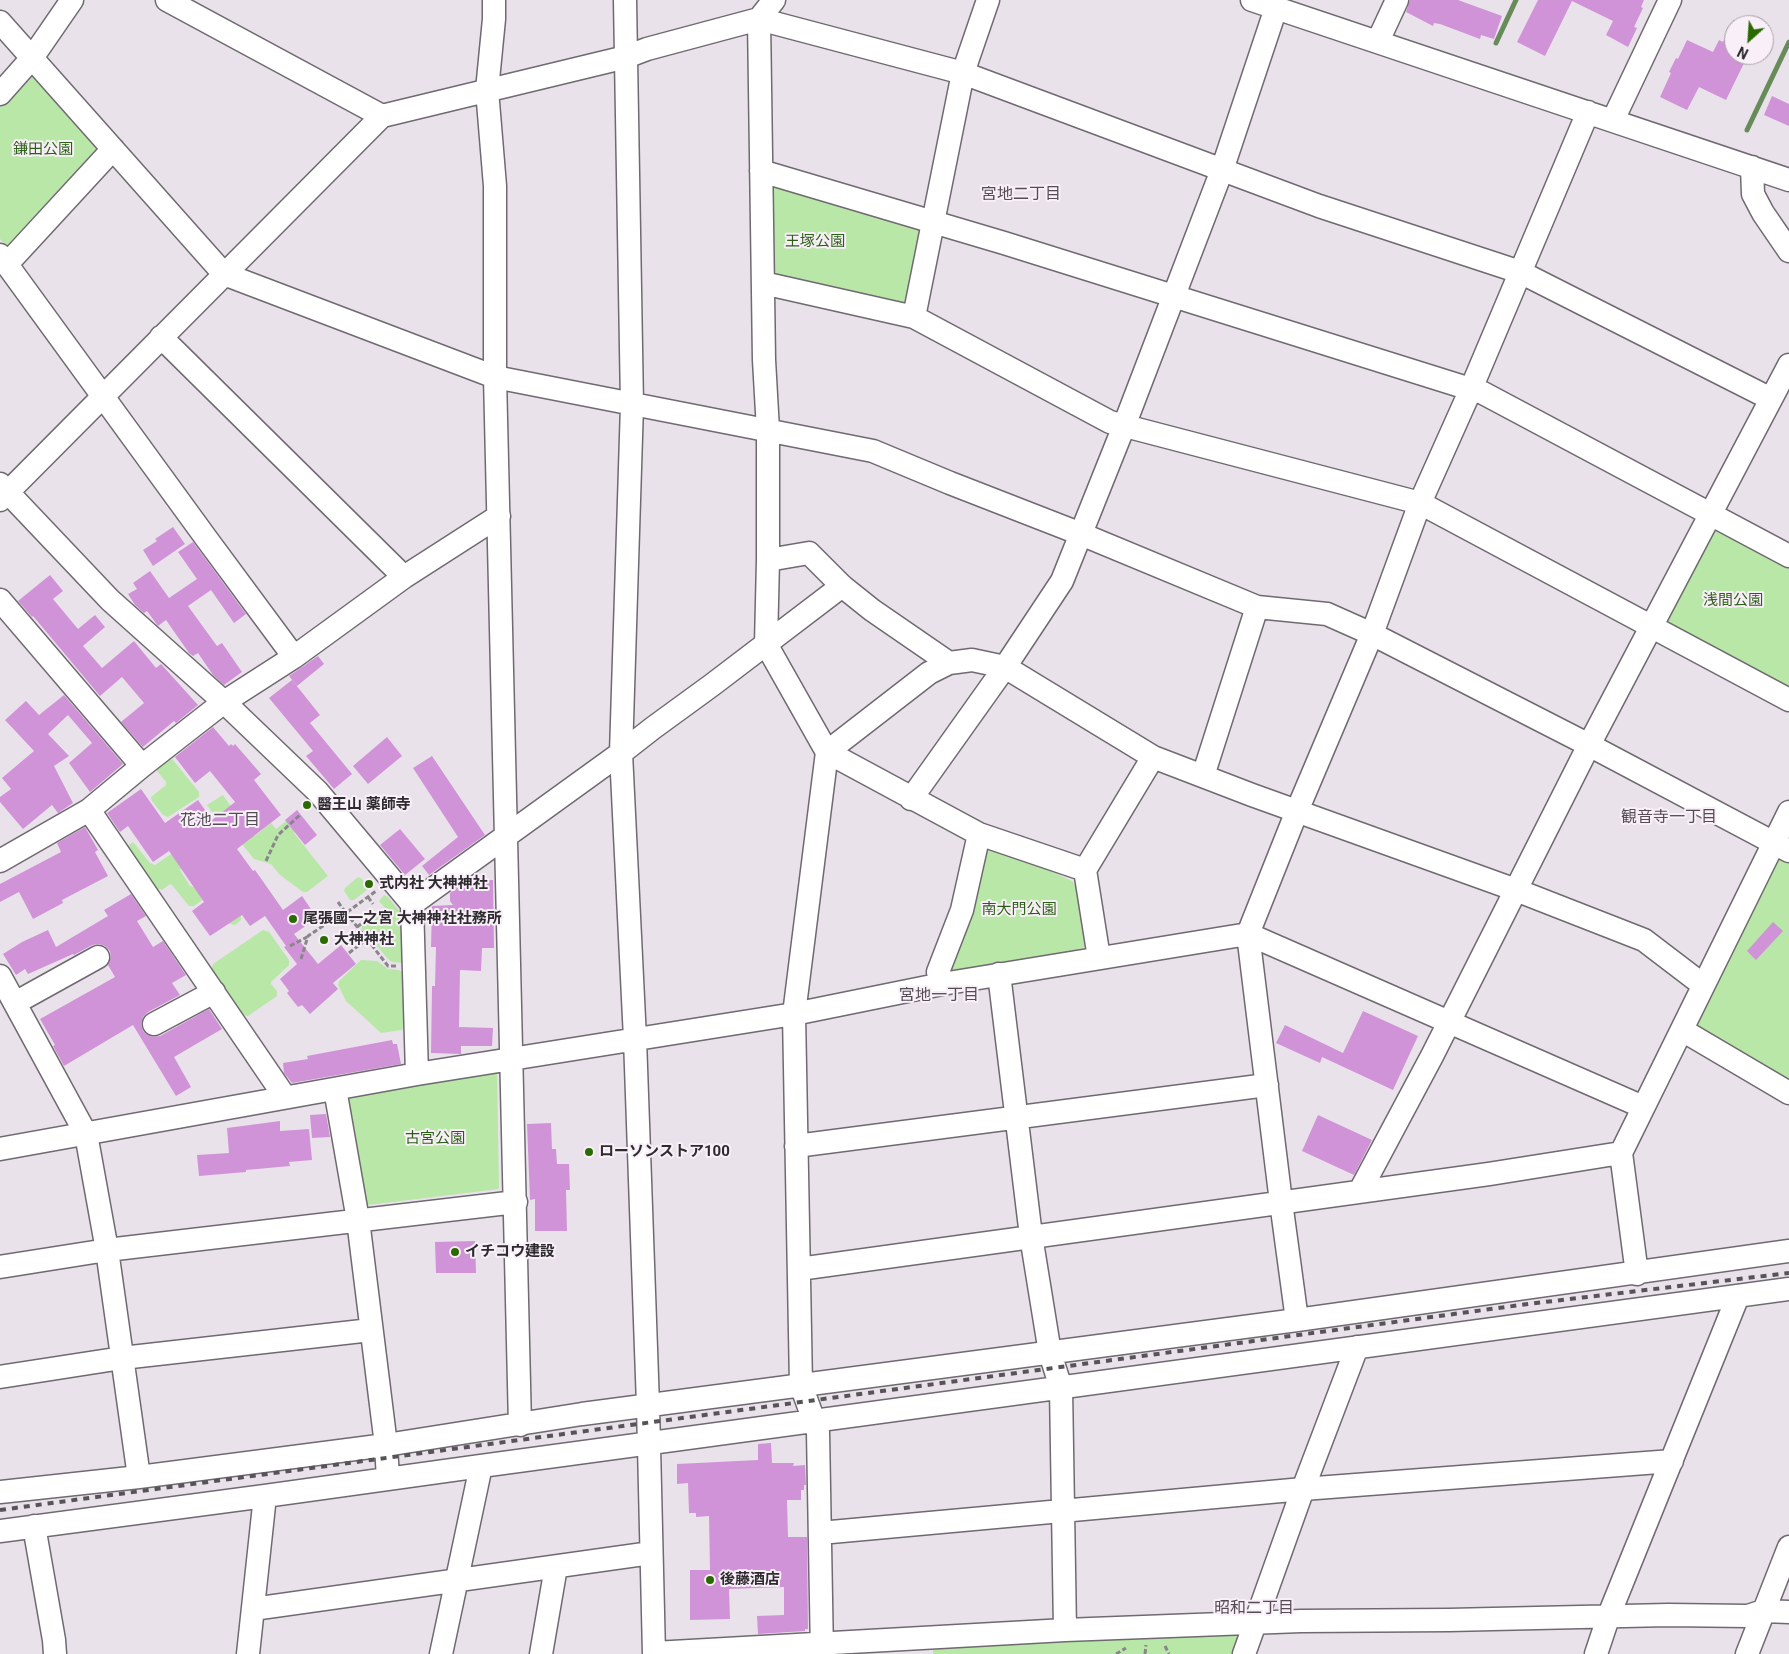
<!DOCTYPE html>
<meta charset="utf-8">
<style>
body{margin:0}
#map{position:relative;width:1789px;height:1654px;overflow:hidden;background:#eae2eb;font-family:Roboto,sans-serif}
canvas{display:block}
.north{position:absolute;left:1724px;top:15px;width:50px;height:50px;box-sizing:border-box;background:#f8eff8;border:1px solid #a7a1a8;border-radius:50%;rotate:206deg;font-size:14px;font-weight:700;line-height:20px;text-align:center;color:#2e2b2f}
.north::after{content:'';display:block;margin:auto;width:18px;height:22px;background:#296b01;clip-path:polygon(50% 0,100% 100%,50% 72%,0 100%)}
</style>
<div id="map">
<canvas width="1789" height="1654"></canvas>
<div class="north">N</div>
</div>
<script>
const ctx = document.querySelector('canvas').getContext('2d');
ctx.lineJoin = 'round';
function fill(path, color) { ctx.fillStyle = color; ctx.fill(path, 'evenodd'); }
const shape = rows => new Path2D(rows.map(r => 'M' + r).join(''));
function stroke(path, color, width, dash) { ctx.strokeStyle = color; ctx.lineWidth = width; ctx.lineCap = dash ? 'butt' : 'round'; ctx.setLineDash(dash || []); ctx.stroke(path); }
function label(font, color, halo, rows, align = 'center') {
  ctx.font = font + ' Roboto,"Noto Sans JP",sans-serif'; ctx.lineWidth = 4; ctx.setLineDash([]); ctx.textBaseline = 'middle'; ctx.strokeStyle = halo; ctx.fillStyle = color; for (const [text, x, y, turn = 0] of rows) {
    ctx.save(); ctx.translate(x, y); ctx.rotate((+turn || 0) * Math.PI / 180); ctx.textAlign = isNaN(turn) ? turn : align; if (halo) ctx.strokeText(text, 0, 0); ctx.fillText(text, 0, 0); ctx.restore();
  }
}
fill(shape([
 [32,70,100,151,8,249,0,239,0,107],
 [767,179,928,225,909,311,767,279],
 [1713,521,1789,562,1789,695,1658,624],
 [170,759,173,760,199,792,199,797,168,817,163,815,152,801,151,797,166,785,166,782,157,771,157,768],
 [223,795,242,823,227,834,207,805],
 [296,813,305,824,294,833,328,876,307,892,303,892,280,875,271,864,254,859,234,834,245,824,255,836,271,823,276,829],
 [133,842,150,863,155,865,177,850,188,863,180,870,190,886,194,887,210,876,241,915,241,920,235,925,230,924,212,898,208,896,194,906,189,906,172,885,170,884,162,890,155,888,126,847],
 [996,846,1072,881,1077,887,1085,947,1068,953,953,971,948,966,987,851],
 [1776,855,1789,857,1789,1087,1690,1024],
 [358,877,361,878,368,887,367,890,354,900,350,900,344,891,345,888],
 [384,895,388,897,401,913,404,961,402,963,392,962,389,960,362,929,362,926,385,910,385,908,379,901],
 [263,930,269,932,289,960,289,965,271,982,271,984,277,991,277,996,248,1016,243,1015,211,970,213,964],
 [361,960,377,961,388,969,399,970,403,973,405,1026,402,1030,381,1033,346,1001,338,985,339,981],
 [497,1070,499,1189,360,1206,345,1098],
 [1251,1625,1241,1654,933,1654,933,1640]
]), '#b8e7a8');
stroke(shape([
 [1496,43,1516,0],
 [1747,130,1789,42]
]), '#678c5a', 5);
fill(shape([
 [1410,0,1458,0,1502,16,1494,39,1481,35,1480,39,1440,24,1434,23,1433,26,1406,12],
 [1538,0,1644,0,1641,7,1643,8,1634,27,1637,28,1628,47,1606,35,1613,21,1572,1,1545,56,1517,42],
 [1734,19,1734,55,1748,55,1726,100,1699,87,1687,110,1660,97,1671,73,1669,72,1676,58,1678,59,1687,40,1713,52,1719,40,1723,42],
 [1772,96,1789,104,1789,126,1764,115],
 [173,527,185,544,153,566,143,550,157,541,155,539],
 [193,542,246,614,234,623,211,590,188,606,217,646,222,643,242,672,224,685,213,675,198,653,193,656,189,653,166,620,158,626,147,611,144,613,135,605,128,594,137,589,133,583,150,571,169,598,197,579,178,552],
 [50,575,63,591,53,599,78,629,95,615,105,627,83,646,102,668,134,641,156,668,161,664,198,705,176,723,174,721,143,747,121,722,144,703,122,677,100,696,33,616,32,617,18,601],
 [318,656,324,664,297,686,289,676],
 [292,680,320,715,310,723,352,774,334,789,306,756,313,751,269,698],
 [64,695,123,764,90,792,69,763,92,743,68,715,48,734,69,756,54,766,73,803,58,813,52,805,23,829,0,802,0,797,11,789,2,778,34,751,5,720,26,701,39,715],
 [213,727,229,746,231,744,233,746,235,744,261,774,254,780,281,815,237,849,253,871,255,870,283,910,302,896,317,918,294,934,318,964,341,945,356,964,333,983,338,989,310,1014,302,1005,298,1007,287,993,289,991,280,979,297,964,284,947,286,946,265,916,250,926,242,915,210,936,192,911,204,902,169,851,153,862,128,826,120,832,107,813,141,789,165,823,198,800,212,820,235,802,210,771,195,783,175,757],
 [387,737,402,756,368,784,353,766],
 [432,756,485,835,429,875,422,866,458,837,413,768],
 [297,810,317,835,305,845,285,820],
 [85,827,98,850,95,852,108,876,62,900,63,903,33,919,19,892,0,902,0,884,61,852,57,843],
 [400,829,425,859,405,875,380,845],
 [468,880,493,880,494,948,482,948,481,971,460,970,459,1027,493,1028,492,1046,461,1046,461,1054,431,1053,432,986,435,986,436,947,431,947,432,906,453,905,450,901,450,893],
 [131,894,146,916,137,921,153,947,163,941,186,975,172,983,180,995,148,1012,143,1017,141,1024,143,1031,147,1035,153,1037,160,1036,209,1009,222,1029,174,1057,191,1087,176,1096,133,1025,64,1066,53,1046,55,1045,40,1019,115,977,108,965,111,957,110,951,105,946,99,944,92,945,74,955,73,954,28,974,25,969,16,975,3,954,22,942,48,930,56,947,108,916,104,910],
 [1773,922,1783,931,1756,960,1747,951],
 [1363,1011,1418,1036,1393,1090,1322,1057,1320,1063,1276,1043,1285,1025,1343,1053],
 [392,1040,393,1044,397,1044,401,1064,292,1083,284,1073,283,1063,308,1059,307,1056],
 [326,1114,330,1137,312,1138,310,1115],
 [1318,1115,1372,1140,1354,1175,1302,1151],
 [280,1121,280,1131,309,1129,312,1160,289,1162,290,1166,246,1170,246,1172,199,1176,197,1155,229,1153,227,1128],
 [551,1123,552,1149,556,1149,557,1164,569,1164,570,1190,566,1190,567,1231,535,1231,535,1199,530,1200,527,1124],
 [475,1241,476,1273,436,1273,435,1242],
 [771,1443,772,1463,794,1463,793,1466,805,1465,806,1485,804,1485,804,1490,801,1490,801,1500,787,1500,788,1537,807,1537,808,1629,805,1629,805,1631,758,1634,757,1616,784,1615,784,1587,729,1589,730,1619,690,1620,690,1570,710,1570,709,1516,696,1517,696,1513,689,1513,688,1483,677,1484,677,1464,758,1460,758,1444]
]), '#d093d7');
const minor = shape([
 [167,0,382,116],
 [494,0,494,19,487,90,495,186,495,377,520,1425],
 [625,0,632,405,621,753,635,1039,648,1405,654,1654],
 [1252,0,1789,180],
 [0,22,224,274,495,377,873,451,950,483,1081,534,1257,607,1327,614,1372,634,1589,745,1789,851],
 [1378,41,1397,0],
 [0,94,32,58,72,0],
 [1613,120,1670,0],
 [1752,167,1753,194,1763,213,1789,251],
 [761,171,1004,243,1483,393,1789,556],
 [0,255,206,538,294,657],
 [7,264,113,149],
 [763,283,914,317,1110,422,1420,503,1789,700],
 [914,317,963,73,988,0],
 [161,337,404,577],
 [0,484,110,600,224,702,318,792,412,904,417,1074],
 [0,500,382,116,626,57,647,49,759,19,774,0],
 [768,560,809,553,842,586,872,610,949,663],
 [0,600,142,766],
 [1203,776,1257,607],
 [911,799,1005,667,1062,581,1124,426,1222,170,1276,8],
 [89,810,285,1097],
 [0,861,89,810,142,766,224,702,294,657,404,577,499,516],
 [1085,870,979,834,827,752,929,673,949,663,972,660,1005,667,1153,757,1252,795,1516,890,1644,940,1703,985],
 [412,904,621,753,653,728,712,685,842,586],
 [1099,958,1085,870,1153,757],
 [999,974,1031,1236,1050,1353,1061,1388,1065,1630],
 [0,976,86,1134,107,1250,139,1477],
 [942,984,938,972,962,910,979,834],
 [15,1003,98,957],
 [154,1024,214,992],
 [1682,1030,1789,1093],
 [335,1089,358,1220,386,1445,388,1479],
 [796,1146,1267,1085],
 [0,1149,417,1074,794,1014,942,984,1248,934,1297,811,1372,634,1420,503,1471,389,1588,112],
 [1360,1191,1432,1056,1589,745,1789,365],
 [0,1267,107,1250,516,1202],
 [799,1269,1489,1174,1621,1153],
 [1637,1274,1621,1153,1789,812],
 [1297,1320,1281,1202,1248,934,1643,1107],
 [0,1377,122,1358,371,1330],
 [0,1492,139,1477,386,1445,582,1414,1297,1320,1789,1251],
 [34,1526,54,1640,55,1654],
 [0,1531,265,1496,481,1466,1789,1289],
 [820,1533,1303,1489,1672,1461],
 [253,1609,651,1553],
 [654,1653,1065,1630,1301,1621,1449,1620,1668,1615,1748,1616,1763,1611,1789,1612],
 [248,1654,265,1496],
 [441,1654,481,1466],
 [541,1654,556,1567],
 [822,1654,818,1432,801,1385,794,1014,827,752,766,644,768,560,768,430,764,360,759,19,963,73,1319,206,1520,272,1771,399],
 [1244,1654,1303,1489,1357,1347],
 [1596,1654,1609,1615,1738,1296],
 [1747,1654,1789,1547]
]);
stroke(minor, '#706971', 25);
stroke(shape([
 [266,861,278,835,300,815],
 [368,897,373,904],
 [338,902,346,913,376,891],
 [357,927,374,914],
 [290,946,307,937],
 [349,953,367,939,388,966,396,966],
 [301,959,308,936,338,916,346,913,367,939],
 [1165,1646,1169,1654],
 [1116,1654,1126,1648],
 [1145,1654,1146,1645]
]), '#8a858b', 3, [5, 2.5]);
stroke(minor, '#fff', 22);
stroke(shape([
 [0,1510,1528,1304,1789,1273]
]), '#575358', 4, [6, 6]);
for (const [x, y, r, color] of [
 [307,805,5,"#296b01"],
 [369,884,5,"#296b01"],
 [293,919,5,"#296b01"],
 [324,940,5,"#296b01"],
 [589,1152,5,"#296b01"],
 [455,1252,5,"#296b01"],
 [710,1580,5,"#296b01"]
]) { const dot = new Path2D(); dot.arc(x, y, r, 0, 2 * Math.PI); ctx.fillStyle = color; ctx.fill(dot); stroke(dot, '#f8eff8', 2); }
label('15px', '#2c5f16', '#f8eff8', [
 ["鎌田公園",43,150],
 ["王塚公園",815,242],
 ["浅間公園",1733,601],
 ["南大門公園",1019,910],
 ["古宮公園",435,1139]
]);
label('bold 15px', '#2e2b2f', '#f8eff8', [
 ["醫王山 薬師寺",317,805],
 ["式内社 大神神社",379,884],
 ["尾張國一之宮 大神神社社務所",303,919],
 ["大神神社",334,940],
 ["ローソンストア100",599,1152],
 ["イチコウ建設",465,1252],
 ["後藤酒店",720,1580]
], 'left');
label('16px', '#544d54', '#f8eff8', [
 ["宮地二丁目",1021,195],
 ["観音寺一丁目",1669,818],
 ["花池二丁目",220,821],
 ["宮地一丁目",939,996],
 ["昭和二丁目",1254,1609]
]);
</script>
